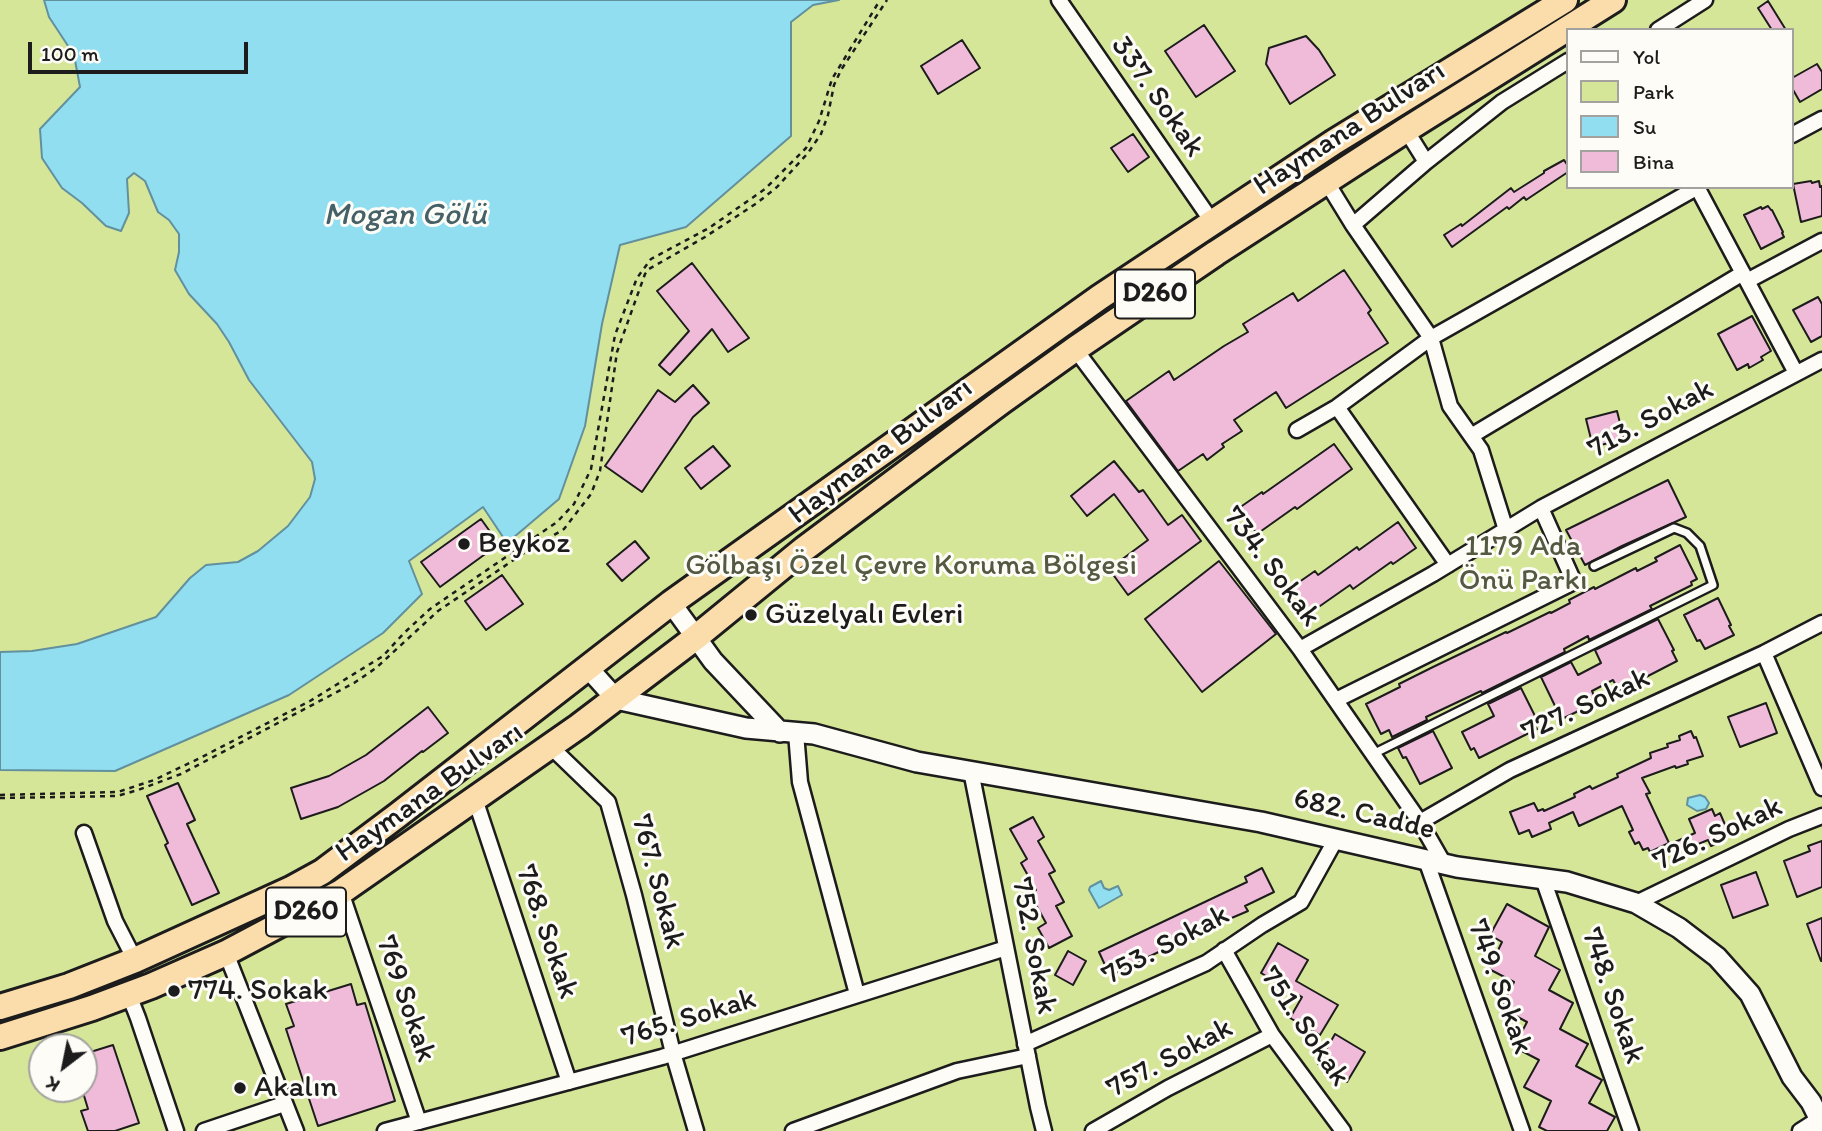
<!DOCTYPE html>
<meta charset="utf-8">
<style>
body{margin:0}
#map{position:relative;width:1822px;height:1131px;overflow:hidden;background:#fdfcf7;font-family:Itim,sans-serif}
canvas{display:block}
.legend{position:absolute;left:1566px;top:28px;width:228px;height:161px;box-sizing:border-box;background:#fdfcf7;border:2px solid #a3a29f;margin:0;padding:9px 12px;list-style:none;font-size:21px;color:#1c1c1c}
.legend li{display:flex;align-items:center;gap:14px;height:35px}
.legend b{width:35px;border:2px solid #a3a29f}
.north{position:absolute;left:28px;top:1033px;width:70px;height:70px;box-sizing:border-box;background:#fdfcf7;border:2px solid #a3a29f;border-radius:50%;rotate:212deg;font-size:19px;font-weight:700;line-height:28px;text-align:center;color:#1c1c1c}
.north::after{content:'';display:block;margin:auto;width:24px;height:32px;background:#1c1c1c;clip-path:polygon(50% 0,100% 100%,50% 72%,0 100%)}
.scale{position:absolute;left:28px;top:42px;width:220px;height:32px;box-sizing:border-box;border:4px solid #1c1c1c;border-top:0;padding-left:9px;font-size:21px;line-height:24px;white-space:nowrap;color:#1c1c1c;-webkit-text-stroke:5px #fdfcf7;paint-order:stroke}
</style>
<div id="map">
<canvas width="1822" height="1131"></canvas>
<ul class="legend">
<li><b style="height:9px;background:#fdfcf7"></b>Yol</li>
<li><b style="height:19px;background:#d6e699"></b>Park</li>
<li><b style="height:19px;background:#91def1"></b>Su</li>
<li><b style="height:19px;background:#efbbd8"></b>Bina</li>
</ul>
<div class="north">K</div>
<div class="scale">100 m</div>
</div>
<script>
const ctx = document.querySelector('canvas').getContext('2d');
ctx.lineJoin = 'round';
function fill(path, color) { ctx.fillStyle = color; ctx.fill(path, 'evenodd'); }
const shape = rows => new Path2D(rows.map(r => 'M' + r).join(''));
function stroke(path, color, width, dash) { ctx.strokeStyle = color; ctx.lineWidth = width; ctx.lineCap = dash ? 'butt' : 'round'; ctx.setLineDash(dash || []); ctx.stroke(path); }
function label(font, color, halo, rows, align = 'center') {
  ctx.font = font + ' Itim,sans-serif'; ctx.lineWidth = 6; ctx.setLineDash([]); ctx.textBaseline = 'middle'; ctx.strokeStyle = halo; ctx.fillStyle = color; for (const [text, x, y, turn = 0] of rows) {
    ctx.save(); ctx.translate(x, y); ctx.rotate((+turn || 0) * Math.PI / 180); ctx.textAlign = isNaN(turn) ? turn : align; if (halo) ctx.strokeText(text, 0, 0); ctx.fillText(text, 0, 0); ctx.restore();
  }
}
fill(shape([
 [0,0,1822,0,1822,1131,0,1131],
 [1568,30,1792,30,1792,187,1568,187],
 [42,1047,84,1047,84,1089,42,1089]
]), '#d6e699');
const water = shape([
 [44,0,839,0,813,5,791,22,791,136,686,227,620,245,602,324,585,426,559,499,507,543,483,507,409,561,422,594,383,633,289,695,115,771,0,770,0,652,32,651,77,644,156,617,190,578,206,565,238,562,258,551,288,526,310,497,315,479,312,462,249,380,229,342,217,324,189,294,175,270,179,252,179,234,169,220,158,212,145,181,134,173,127,179,129,213,121,231,106,226,82,203,62,188,42,158,40,129,80,87,74,55,49,17,44,0],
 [1700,795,1705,797,1709,803,1706,809,1697,811,1687,805,1688,798,1700,795],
 [1101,881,1104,888,1109,890,1118,886,1122,895,1099,908,1089,890,1090,887,1101,881]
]);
fill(water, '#91def1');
stroke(water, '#62909c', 2);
const building = shape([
 [1768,1,1786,30,1772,30,1758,8,1768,1],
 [1204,25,1235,71,1196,97,1165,51,1204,25],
 [1306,36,1319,50,1335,75,1290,104,1266,64,1269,48,1306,36],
 [962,40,980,68,938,94,921,66,962,40],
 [1817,64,1822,72,1822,89,1800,102,1792,88,1792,78,1817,64],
 [1133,134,1149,157,1128,172,1111,148,1133,134],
 [1564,160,1568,166,1568,172,1526,200,1524,197,1509,209,1507,207,1452,247,1444,235,1461,224,1462,226,1511,188,1514,192,1544,173,1544,171,1564,160],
 [1811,181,1812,183,1819,181,1820,187,1822,186,1822,216,1801,222,1793,184,1811,181],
 [1768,206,1771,210,1772,210,1783,232,1782,233,1784,237,1761,249,1744,215,1761,207,1762,209,1768,206],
 [692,263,749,338,728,352,712,329,670,375,659,365,689,331,657,291,692,263],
 [1344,270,1371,310,1368,313,1388,343,1286,408,1276,392,1234,420,1242,431,1222,444,1224,447,1207,460,1203,454,1178,471,1126,401,1169,371,1174,380,1224,346,1248,332,1243,324,1293,293,1298,301,1344,270],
 [1818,297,1822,304,1822,336,1811,342,1793,310,1818,297],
 [1752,316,1771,351,1761,357,1763,360,1749,368,1748,364,1737,370,1718,334,1752,316],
 [693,385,709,403,693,417,642,492,605,466,658,390,675,402,693,385],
 [1617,411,1624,439,1593,447,1586,419,1617,411],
 [1334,444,1352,469,1297,509,1295,507,1257,534,1239,508,1262,492,1263,494,1334,444],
 [713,446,730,466,701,489,685,468,713,446],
 [1114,461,1139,492,1143,490,1168,525,1182,515,1201,541,1128,595,1109,569,1148,540,1114,494,1087,516,1071,496,1114,461],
 [1668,480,1686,517,1622,546,1585,565,1566,530,1668,480],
 [481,519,499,544,440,587,421,562,481,519],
 [1398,522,1416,548,1393,564,1391,562,1353,589,1350,585,1310,613,1292,587,1315,571,1318,575,1357,547,1359,550,1398,522],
 [635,541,649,558,622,581,607,564,635,541],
 [1680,545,1697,579,1691,582,1692,585,1650,606,1652,609,1589,640,1588,636,1564,649,1565,652,1482,693,1481,691,1426,717,1427,720,1392,737,1389,730,1381,734,1366,704,1400,687,1399,684,1433,667,1506,632,1507,633,1550,612,1551,613,1570,603,1569,600,1594,587,1595,589,1636,568,1637,571,1657,561,1655,558,1680,545],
 [1219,561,1276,634,1202,692,1145,619,1219,561],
 [502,575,523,604,486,630,465,601,502,575],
 [1718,598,1731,625,1729,626,1734,635,1705,649,1700,640,1697,641,1684,615,1718,598],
 [1658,619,1674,650,1672,651,1677,661,1619,691,1613,680,1592,691,1597,702,1564,718,1559,707,1556,708,1541,677,1571,662,1578,675,1601,663,1595,650,1658,619],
 [1521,688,1536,718,1532,719,1537,729,1479,758,1474,748,1471,750,1462,732,1494,716,1488,704,1521,688],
 [1766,703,1777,733,1740,747,1728,717,1766,703],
 [428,707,448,733,423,752,422,751,384,781,338,807,301,819,291,788,329,776,366,755,428,707],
 [1433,731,1452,768,1420,784,1406,757,1403,758,1398,748,1433,731],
 [1691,731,1694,738,1696,737,1703,756,1687,761,1688,764,1676,768,1675,766,1642,778,1650,793,1646,794,1669,843,1650,852,1648,848,1643,850,1639,842,1635,844,1629,832,1633,830,1622,806,1579,826,1573,812,1549,823,1551,829,1532,837,1529,830,1519,834,1510,812,1534,803,1538,811,1543,809,1544,811,1575,797,1574,794,1590,786,1592,789,1618,777,1617,774,1651,758,1650,753,1668,747,1667,744,1680,740,1679,736,1691,731],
 [178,783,195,820,187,824,219,893,192,905,165,845,168,843,147,796,178,783],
 [1712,809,1715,816,1720,813,1729,834,1722,837,1723,841,1711,846,1708,840,1679,852,1675,842,1695,833,1689,819,1712,809],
 [1033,817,1044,837,1038,841,1055,871,1049,874,1064,902,1056,906,1072,936,1049,948,1038,928,1046,923,1030,894,1036,890,1021,863,1027,859,1010,829,1033,817],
 [1822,841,1822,887,1797,897,1784,861,1810,851,1808,846,1822,841],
 [1262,868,1274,892,1245,906,1248,911,1201,931,1110,976,1099,952,1247,882,1245,877,1262,868],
 [1756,872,1768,905,1733,918,1721,885,1756,872],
 [1507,904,1549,927,1535,956,1560,970,1549,990,1573,1003,1560,1029,1588,1044,1576,1066,1602,1080,1589,1103,1615,1117,1607,1131,1547,1131,1539,1127,1551,1101,1524,1087,1539,1060,1514,1047,1527,1022,1501,1008,1514,982,1489,969,1502,942,1490,935,1507,904],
 [1822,918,1822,961,1821,961,1807,924,1822,918],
 [1278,943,1308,960,1296,981,1338,1005,1320,1035,1290,1018,1302,997,1261,973,1278,943],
 [1068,951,1086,961,1073,985,1055,975,1068,951],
 [351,984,357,1005,365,1003,395,1101,318,1126,286,1029,294,1026,286,1004,351,984],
 [1335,1034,1365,1052,1347,1082,1318,1064,1335,1034],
 [113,1045,139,1123,115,1131,88,1131,81,1111,88,1109,82,1089,84,1089,84,1054,113,1045]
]);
fill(building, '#efbbd8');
stroke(building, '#1c1c1c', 2);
const lane = shape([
 [1373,754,1713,585,1700,546,1687,533,1674,528,1594,566]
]);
const street = shape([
 [1059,0,1213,223],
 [1658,30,1705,0],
 [1406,130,1426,162],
 [1792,135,1822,119],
 [1326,181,1353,225,1431,338,1450,406,1481,450,1506,530],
 [1697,187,1796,373],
 [1353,225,1426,162,1502,102,1568,61],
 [1747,281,1822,241],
 [1075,349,1300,649,1420,822],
 [1337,407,1448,565],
 [1297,430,1337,407,1431,338,1698,187],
 [1471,436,1743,273],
 [1300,649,1433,574,1541,508,1822,360],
 [1764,653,1822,788],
 [1336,700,1574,582,1541,508],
 [796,733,800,782,857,994],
 [551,747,608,802,634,895,673,1053,696,1131],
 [971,771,1038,1107,1044,1131],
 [475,799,569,1082],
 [84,833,115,921,135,960],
 [1426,860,1522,1131],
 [1444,864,1420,822,1510,770,1764,653,1822,623],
 [1543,879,1631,1131],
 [341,892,419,1122],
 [1636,903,1789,829,1822,816],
 [1224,950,1272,1035,1343,1131],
 [226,953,296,1131],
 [129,995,138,1018,176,1131],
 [1025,1044,1206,963,1262,925,1301,902,1336,839],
 [204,1131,284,1104],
 [385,1131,662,1057,1006,948],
 [793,1131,957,1071,1028,1056],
 [1093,1131,1168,1088,1272,1035],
 [1800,1131,1822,1117]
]);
const secondary = shape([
 [671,603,713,661,780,732],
 [589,669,616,699,746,728,814,734,917,762,1261,822,1457,867,1567,882,1636,903,1679,928,1717,957,1750,994,1792,1077,1811,1102,1819,1118,1821,1131]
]);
const highway = shape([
 [0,1007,69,986,135,960,291,889,322,872,398,815,671,603,1100,297,1334,142,1565,0],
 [0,1037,92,1008,151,986,226,953,341,892,579,726,695,638,804,549,1001,402,1075,349,1216,253,1406,130,1613,0]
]);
stroke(lane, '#1c1c1c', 12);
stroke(street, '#1c1c1c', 19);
stroke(secondary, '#1c1c1c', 24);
stroke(highway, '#1c1c1c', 30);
stroke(shape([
 [0,795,118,792,154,780,200,758,310,701,383,656,404,633,430,609,557,522,574,504,591,469,615,335,637,278,651,259,709,228,765,189,806,148,819,121,832,79,880,0],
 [0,798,117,796,138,790,181,774,354,683,376,668,438,611,521,555,564,529,591,494,600,471,617,352,645,274,649,269,705,237,757,203,777,187,808,153,821,134,828,115,834,85,841,70,887,0]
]), '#1c1c1c', 2.5, [5, 5]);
stroke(lane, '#fdfcf7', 7);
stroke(street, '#fdfcf7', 14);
stroke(secondary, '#fdfcf7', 19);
stroke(highway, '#fbddab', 24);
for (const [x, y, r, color] of [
 [464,544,7,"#1c1c1c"],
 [751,615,7,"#1c1c1c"],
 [174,991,7,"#1c1c1c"],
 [240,1088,7,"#1c1c1c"]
]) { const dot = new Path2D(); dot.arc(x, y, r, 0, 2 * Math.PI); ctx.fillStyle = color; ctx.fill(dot); stroke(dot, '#fdfcf7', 2.5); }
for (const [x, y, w] of [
 [1155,294,80],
 [306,912,80]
]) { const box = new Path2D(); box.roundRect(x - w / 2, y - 24.5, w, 49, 5); ctx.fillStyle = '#fdfcf7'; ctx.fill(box); stroke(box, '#1c1c1c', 2); }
label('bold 28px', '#1c1c1c', null, [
 ["D260",1155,294],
 ["D260",306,912]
]);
label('30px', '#1c1c1c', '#fdfcf7', [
 ["337. Sokak",1157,97,55],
 ["Haymana Bulvarı",1350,129,-33],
 ["713. Sokak",1651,420,-28],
 ["Haymana Bulvarı",881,452,-37],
 ["734. Sokak",1271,567,53],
 ["727. Sokak",1586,706,-25],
 ["Haymana Bulvarı",430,793,-35],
 ["682. Cadde",1364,815,13],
 ["726. Sokak",1718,835,-25],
 ["767. Sokak",657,882,75],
 ["768. Sokak",546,932,71],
 ["752. Sokak",1033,946,79],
 ["753. Sokak",1166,946,-28],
 ["749. Sokak",1499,987,70],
 ["748. Sokak",1612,996,71],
 ["769 Sokak",405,999,71],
 ["765. Sokak",689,1019,-17],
 ["751. Sokak",1304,1027,56],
 ["757. Sokak",1170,1059,-28]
]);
label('30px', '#1c1c1c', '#fdfcf7', [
 ["Beykoz",478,544],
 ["Güzelyalı Evleri",765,615],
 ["774. Sokak",188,991],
 ["Akalın",254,1088]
], 'left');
label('30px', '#545942', '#fdfcf7', [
 ["1179 Ada",1523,547],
 ["Önü Parkı",1523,581],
 ["Gölbaşı Özel Çevre Koruma Bölgesi",911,566]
]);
label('italic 32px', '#456067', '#fdfcf7', [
 ["Mogan Gölü",405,216]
]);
</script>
